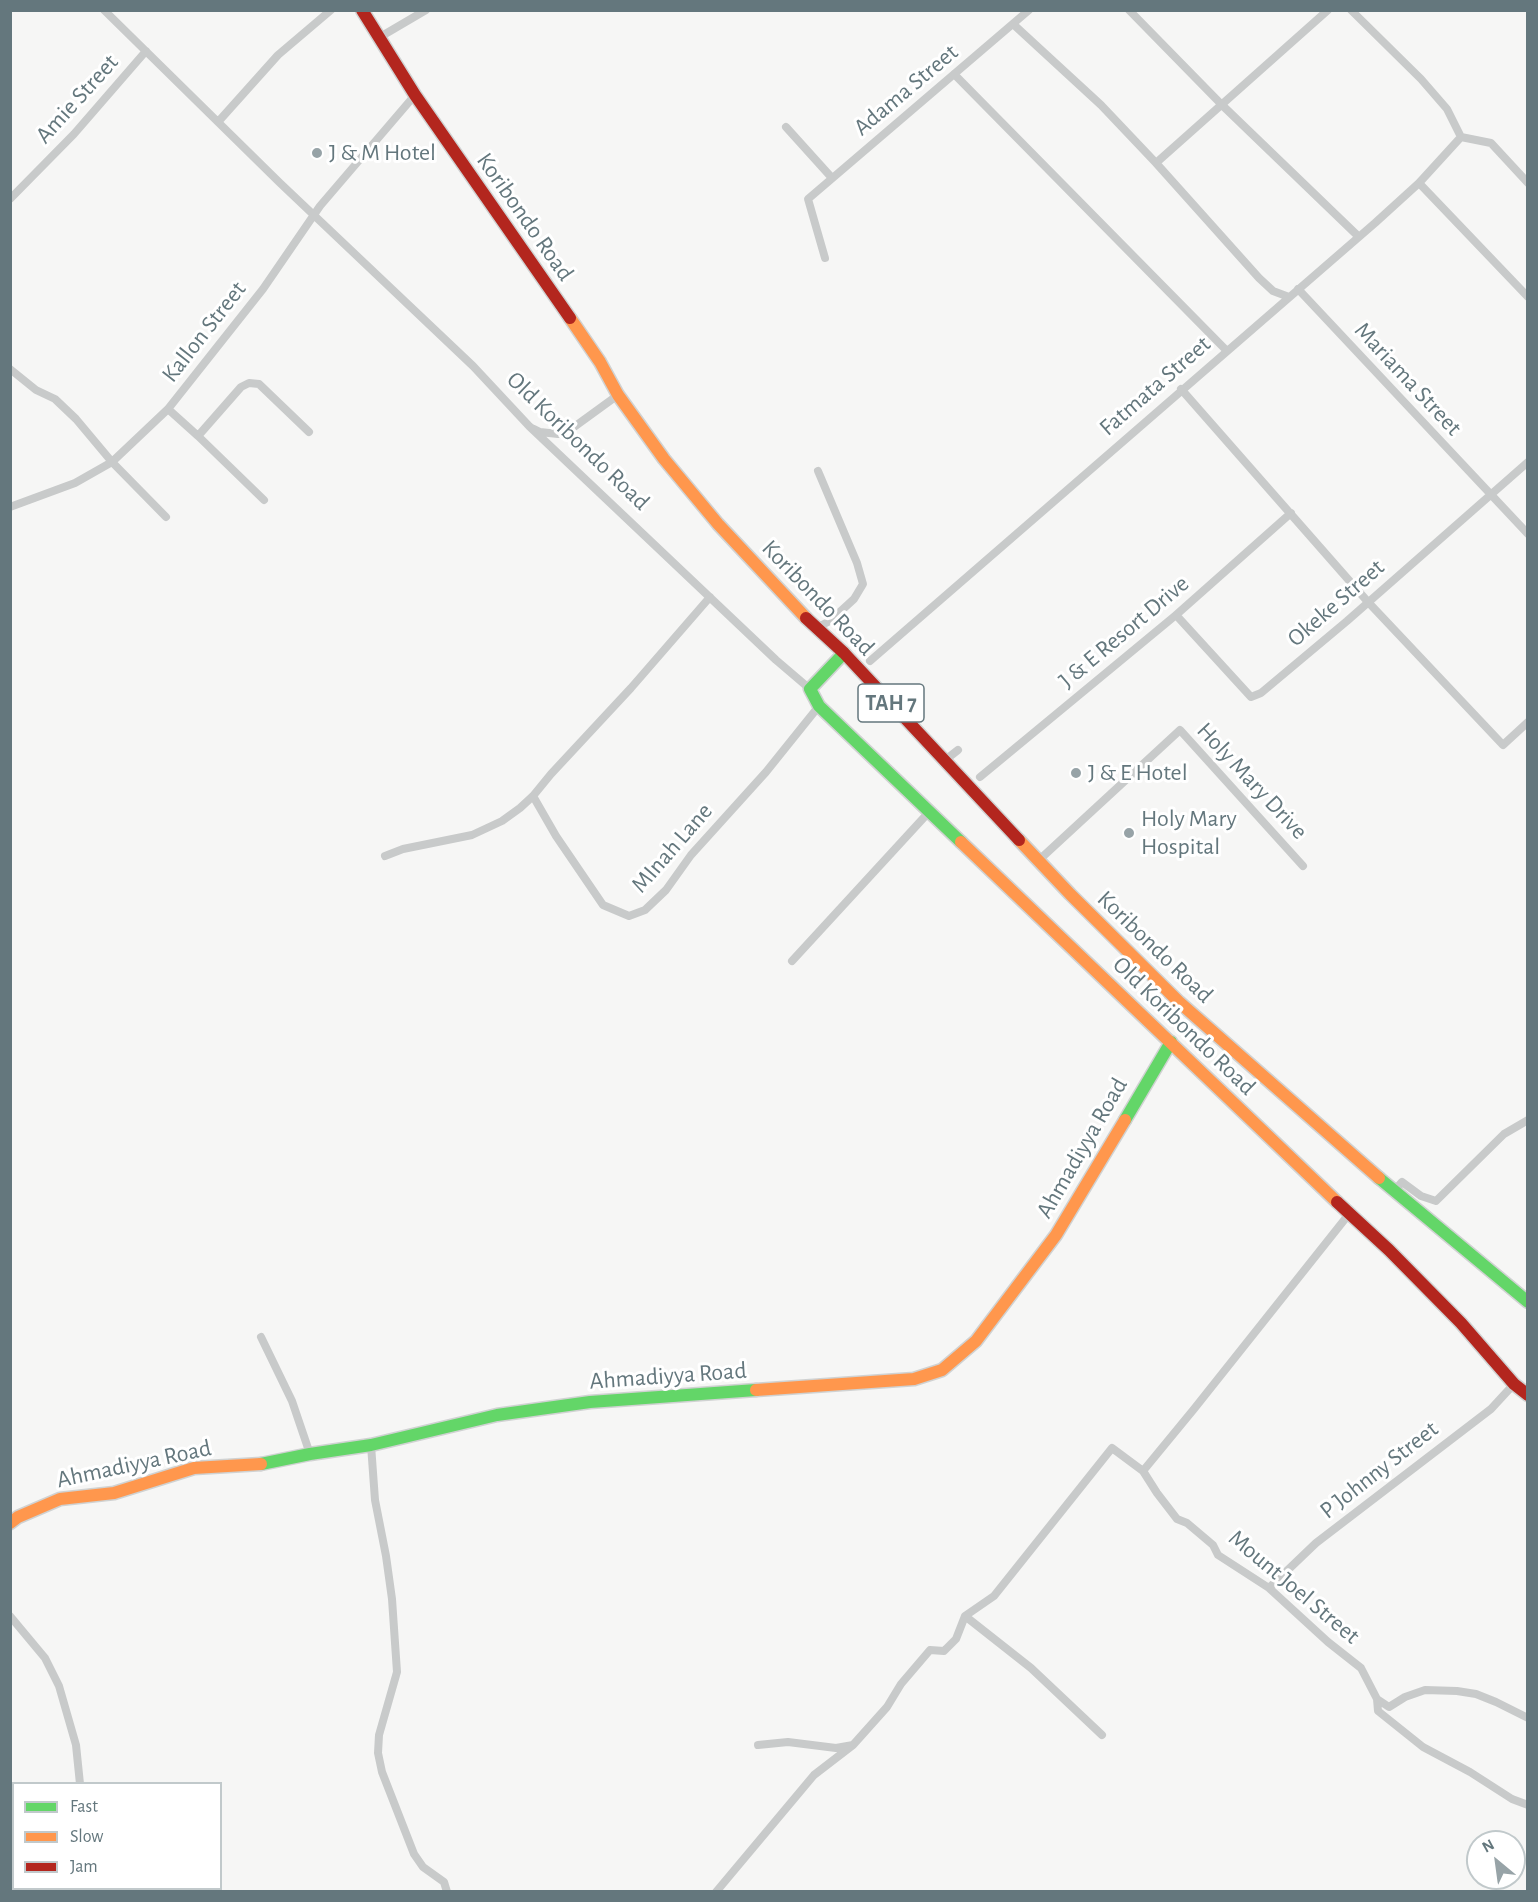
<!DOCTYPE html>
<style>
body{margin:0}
#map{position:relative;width:1538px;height:1902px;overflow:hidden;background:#f6f6f5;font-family:"Alegreya Sans",sans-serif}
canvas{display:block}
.frame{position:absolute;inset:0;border:12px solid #64777d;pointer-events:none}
.legend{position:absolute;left:12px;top:1782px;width:210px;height:108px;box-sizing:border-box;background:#fff;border:2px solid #c1c9cb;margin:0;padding:8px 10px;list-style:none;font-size:18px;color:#64777d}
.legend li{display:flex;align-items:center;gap:12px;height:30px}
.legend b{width:30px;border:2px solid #c1c9cb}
.north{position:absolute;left:1466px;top:1830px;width:60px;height:60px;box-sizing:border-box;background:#fff;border:2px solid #c1c9cb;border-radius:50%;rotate:331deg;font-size:16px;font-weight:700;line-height:24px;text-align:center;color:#64777d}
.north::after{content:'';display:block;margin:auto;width:21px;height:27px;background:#97a3a7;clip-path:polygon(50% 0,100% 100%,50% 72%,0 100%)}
</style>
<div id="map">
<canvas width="1538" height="1902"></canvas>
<div class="frame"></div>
<ul class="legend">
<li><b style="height:8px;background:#63d668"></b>Fast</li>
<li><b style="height:8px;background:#ff974d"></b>Slow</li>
<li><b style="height:8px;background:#b3261e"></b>Jam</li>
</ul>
<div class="north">N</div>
</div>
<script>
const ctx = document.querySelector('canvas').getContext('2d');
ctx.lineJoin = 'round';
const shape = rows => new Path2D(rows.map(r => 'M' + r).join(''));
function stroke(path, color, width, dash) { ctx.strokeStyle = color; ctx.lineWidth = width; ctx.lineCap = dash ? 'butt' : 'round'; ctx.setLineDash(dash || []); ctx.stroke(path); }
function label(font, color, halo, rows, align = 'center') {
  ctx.font = font + ' "Alegreya Sans",sans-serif'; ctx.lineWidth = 6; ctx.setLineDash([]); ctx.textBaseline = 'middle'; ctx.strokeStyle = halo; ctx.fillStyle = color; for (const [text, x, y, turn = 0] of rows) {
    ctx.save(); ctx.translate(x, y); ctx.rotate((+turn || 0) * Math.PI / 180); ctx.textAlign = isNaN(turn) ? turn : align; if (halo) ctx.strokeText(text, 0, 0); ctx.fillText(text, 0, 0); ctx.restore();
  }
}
const fast = shape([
 [844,653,810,689,819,706,961,842],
 [1125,1120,1171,1042],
 [1379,1178,1528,1302],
 [261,1464,310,1454,371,1445,497,1415,590,1402,756,1390]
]);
const slow = shape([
 [570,318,600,362,618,395,664,459,718,524,806,618],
 [1019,840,1070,894,1179,1002,1379,1178],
 [961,842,1337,1202],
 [756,1390,914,1379,942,1370,976,1341,1056,1235,1125,1120],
 [10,1523,18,1517,60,1499,114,1493,194,1468,261,1464]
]);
const jam = shape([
 [362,10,415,95,570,318],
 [806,618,844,653,1019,840],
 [1337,1202,1389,1250,1461,1323,1514,1384,1528,1395]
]);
stroke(fast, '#d0d2d2', 15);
stroke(slow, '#d0d2d2', 15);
stroke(jam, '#d0d2d2', 15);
stroke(shape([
 [104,10,280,183,473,366,529,426,776,660,810,689],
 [1129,10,1222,105,1359,237],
 [1351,10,1421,79,1447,109,1461,137,1491,143,1528,183],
 [1013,24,1101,105,1156,163,1259,278,1273,291,1289,297],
 [380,37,426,10],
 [954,74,1226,350],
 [218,122,278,55,331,10],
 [786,127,832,178],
 [1156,163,1328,10],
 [1419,183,1528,297],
 [10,199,74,134,146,51],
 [825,258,808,199,1029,10],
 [1298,289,1528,534],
 [10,369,36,390,55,399,76,419,112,462,166,517],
 [1181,389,1368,602,1503,745,1528,722],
 [168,409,198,436,264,500],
 [534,429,540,432,558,434,574,427,618,395],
 [198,436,241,387,249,383,259,384,309,432],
 [10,507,75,483,112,462,168,409,263,289,320,206,415,95],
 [1176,615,1251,697,1261,693,1347,621,1528,462],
 [816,628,830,621,854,599,863,584,857,563,818,471],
 [870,661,1375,223,1419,183,1461,137],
 [944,761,958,750],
 [980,777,1176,615,1291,513],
 [533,796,556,836,603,905,629,916,645,910,666,890,691,855,766,772,819,706],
 [385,856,403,849,472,835,502,821,520,808,533,796,551,774,631,688,710,597],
 [1038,861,1180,730,1303,866],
 [792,961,929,812],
 [1394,1191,1402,1182,1421,1196,1436,1201,1504,1134,1528,1120],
 [261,1337,292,1401,310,1454],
 [371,1445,375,1500,386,1556,392,1599,397,1672,379,1735,378,1753,382,1772,414,1854,423,1867,444,1882,447,1892],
 [1143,1471,1157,1493,1177,1519,1187,1523,1213,1545,1218,1555,1269,1588,1328,1642,1361,1668,1377,1699,1389,1707,1405,1697,1425,1690,1457,1691,1476,1694,1496,1702,1528,1718],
 [1269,1588,1316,1543,1491,1409,1514,1384],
 [10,1616,45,1658,59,1686,76,1745,80,1784],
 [965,1616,1031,1668,1102,1735],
 [1377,1699,1378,1711,1423,1747,1470,1772,1512,1799,1528,1805],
 [758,1745,788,1742,836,1748,853,1745,887,1707,901,1684,930,1650,944,1651,956,1639,965,1616,994,1596,1112,1448,1143,1471,1194,1409,1349,1214],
 [154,1888,156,1892],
 [716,1892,814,1775,853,1745]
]), '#c8caca', 8);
stroke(fast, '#63d668', 12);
stroke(slow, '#ff974d', 12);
stroke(jam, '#b3261e', 12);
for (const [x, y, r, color] of [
 [317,153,6,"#97a3a7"],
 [1076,773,6,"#97a3a7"],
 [1129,833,6,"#97a3a7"]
]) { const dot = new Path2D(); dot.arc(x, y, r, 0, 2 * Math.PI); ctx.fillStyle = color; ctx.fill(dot); stroke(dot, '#fff', 2); }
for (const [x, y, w] of [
 [891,703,66]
]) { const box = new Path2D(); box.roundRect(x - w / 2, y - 19, w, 38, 4.5); ctx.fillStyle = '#fff'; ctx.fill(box); stroke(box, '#64777d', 1.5); }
label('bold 22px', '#64777d', null, [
 ["TAH 7",891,703]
]);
label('24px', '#64777d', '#fff', [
 ["Adama Street",906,90,-40],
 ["Amie Street",77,99,-48],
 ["Koribondo Road",525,217,55],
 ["Kallon Street",204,332,-52],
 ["Mariama Street",1408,379,47],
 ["Fatmata Street",1155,386,-41],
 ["Old Koribondo Road",578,441,44],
 ["Koribondo Road",818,598,46],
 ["Okeke Street",1336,603,-41],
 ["J & E Resort Drive",1124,632,-40],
 ["Holy Mary Drive",1252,781,47],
 ["MInah Lane",672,848,-49],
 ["Koribondo Road",1155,947,44],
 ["Old Koribondo Road",1184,1026,44],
 ["Ahmadiyya Road",1082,1148,-60],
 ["Ahmadiyya Road",668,1376,-4],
 ["Ahmadiyya Road",134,1464,-12],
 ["P Johnny Street",1379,1470,-38],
 ["Mount Joel Street",1294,1587,40]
]);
label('24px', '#64777d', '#fff', [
 ["J & M Hotel",329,153],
 ["J & E Hotel",1088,773],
 ["Holy Mary",1141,819],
 ["Hospital",1141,847]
], 'left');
</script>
